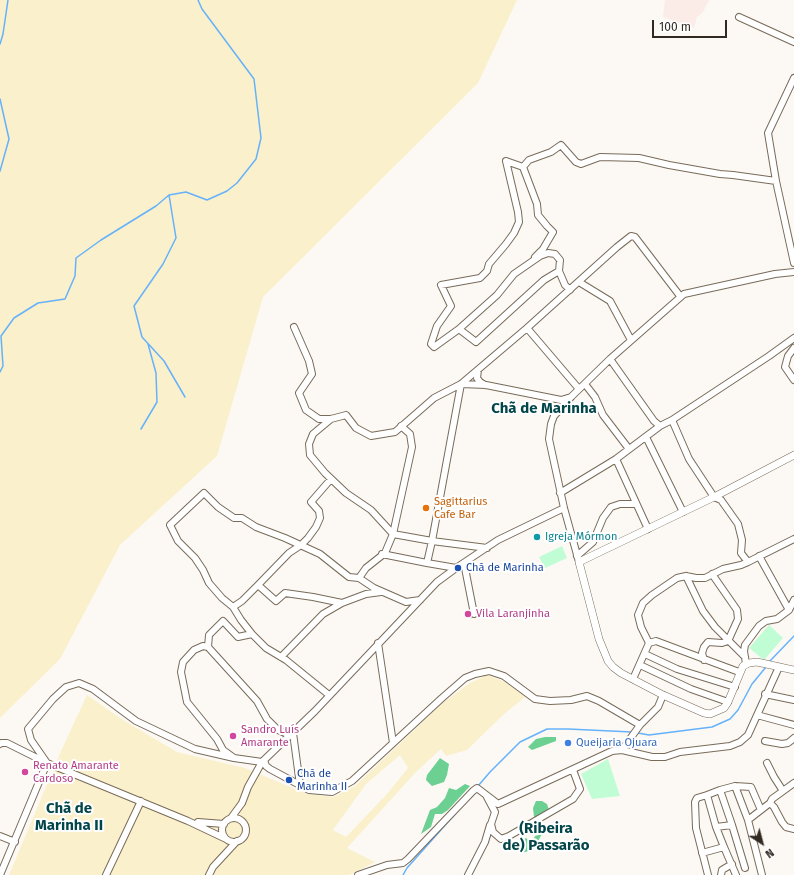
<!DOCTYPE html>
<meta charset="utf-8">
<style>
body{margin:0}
#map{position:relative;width:794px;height:875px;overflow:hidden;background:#fcf9f5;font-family:"Fira Sans",sans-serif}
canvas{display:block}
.north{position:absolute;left:742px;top:823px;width:40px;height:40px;-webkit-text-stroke:3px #fff;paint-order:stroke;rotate:144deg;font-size:11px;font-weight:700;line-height:16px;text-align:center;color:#312a23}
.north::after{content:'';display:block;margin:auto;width:14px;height:18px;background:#312a23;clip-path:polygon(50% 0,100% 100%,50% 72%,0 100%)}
.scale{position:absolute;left:652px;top:20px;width:75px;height:18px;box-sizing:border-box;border:2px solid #312a23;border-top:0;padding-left:5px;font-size:12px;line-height:14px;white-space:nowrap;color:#312a23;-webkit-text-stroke:3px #fff;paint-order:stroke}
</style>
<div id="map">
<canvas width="794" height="875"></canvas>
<div class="north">N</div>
<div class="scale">100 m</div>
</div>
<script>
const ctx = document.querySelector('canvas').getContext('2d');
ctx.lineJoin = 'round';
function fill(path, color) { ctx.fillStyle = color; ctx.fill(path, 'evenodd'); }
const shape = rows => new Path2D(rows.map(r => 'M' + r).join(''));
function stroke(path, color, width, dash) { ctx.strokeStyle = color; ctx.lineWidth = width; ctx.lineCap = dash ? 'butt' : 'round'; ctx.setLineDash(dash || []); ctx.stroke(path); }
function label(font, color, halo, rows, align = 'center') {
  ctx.font = font + ' "Fira Sans",sans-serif'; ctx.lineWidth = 4; ctx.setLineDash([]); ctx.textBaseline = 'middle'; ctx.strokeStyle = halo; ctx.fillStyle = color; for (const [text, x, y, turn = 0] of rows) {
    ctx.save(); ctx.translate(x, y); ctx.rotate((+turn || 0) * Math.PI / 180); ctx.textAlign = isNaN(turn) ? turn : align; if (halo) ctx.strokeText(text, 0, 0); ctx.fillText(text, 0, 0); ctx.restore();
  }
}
fill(shape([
 [665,0,709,0,703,12,697,17,694,28,663,17]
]), '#fcece8');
fill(shape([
 [562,546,567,558,545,568,539,557],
 [769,625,783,638,764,660,749,648],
 [608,759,620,796,592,799,581,774]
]), '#c1fdd4');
fill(shape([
 [545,737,556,737,556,741,532,750,528,747,536,739],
 [440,758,449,764,447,775,444,782,432,786,426,780,427,775],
 [465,784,470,786,448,810,442,814,435,814,431,827,421,834,430,810,437,807,445,798,449,788,456,790],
 [536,801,542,801,547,804,549,810,545,811,541,816,534,817,533,808],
 [542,834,533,850,521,853,522,840,526,838,532,843,535,836]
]), '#6dd093');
fill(shape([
 [0,0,517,0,478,83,263,297,217,456,120,545,60,659,0,718],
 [487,675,505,682,525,697,503,715,467,750,446,756,441,749,417,771,347,848,375,862,349,875,9,875,61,751,87,695,123,720,177,752,245,768,307,794,333,797,355,786,444,702,470,683],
 [400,755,408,768,387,794,346,837,333,830,366,784]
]), '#faf0cb');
stroke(shape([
 [0,44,3,34,8,0],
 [0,99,9,139,0,171],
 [169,195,176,238,163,264,134,306,142,337,164,361,185,397],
 [0,372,3,366,1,336,14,318,38,303,65,299,75,276,76,258,101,240,156,206,169,195,186,192,207,200,227,191,237,183,256,159,261,138,254,79,202,9,198,0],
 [141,429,157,402,156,373,148,344],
 [769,662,794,636],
 [638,733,649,735,712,727,730,719,738,710,752,684,766,667],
 [478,786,490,772,520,742,547,729,568,729,632,732],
 [403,875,407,868,456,813]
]), '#65b2fa', 1.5);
const minor = shape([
 [739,17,794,42],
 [794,78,768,133,776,181,794,263],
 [523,167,529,160,551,152,561,145,576,162,581,164,600,157,639,158,669,165,720,174,733,175,776,181],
 [523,167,537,204,538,215,547,226,553,232,543,249,535,257],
 [559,271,544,280,476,342,459,329,497,295,514,274,540,256,548,253,555,254,560,260,559,271,565,285,570,290],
 [579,282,610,301,631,340],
 [294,327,309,361,312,374,299,393,306,410,319,419,331,419,346,415,356,428,371,436,395,432,434,398,461,384],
 [527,328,579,389],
 [459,329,434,347,431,344,437,326,451,306,441,285,480,278,487,271,489,264,506,244,514,233,519,222,518,212,506,161,523,167],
 [794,348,788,356,785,367,794,380],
 [610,359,654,421,660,426,672,420,689,459,714,497,721,500,738,524,742,540,741,553,748,562,794,539],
 [478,370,477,378,480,382,485,385],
 [585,384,595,397,603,415,629,449],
 [571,397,561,400,486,385,461,384,527,328,617,247,631,236,635,237,680,296],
 [672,420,769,356,794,338],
 [401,426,410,434,412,447,393,534,432,541,461,384],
 [646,437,683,512],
 [616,459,648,529],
 [560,493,616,459,660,426],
 [382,554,427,563],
 [577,556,593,542,603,518,611,507,620,504,636,504],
 [579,562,564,508,549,439,551,424,554,416,571,397,610,359,684,294,775,274,794,272],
 [464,563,474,614],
 [456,568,427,563,432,541,487,548],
 [686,576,703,611,715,627,745,657],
 [359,578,374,588,406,602,420,600],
 [258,585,289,553,301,545,308,538,316,527,320,518,319,511,311,502,331,479],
 [233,607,242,601,258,585,276,601,285,593,313,597,342,603],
 [789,610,794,600],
 [252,634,241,620,233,607,222,598,209,583,203,570,195,558,178,541,170,525,204,493,218,507,234,518,242,518,256,527,285,538,320,554,349,577,359,578,366,568,385,553,393,534,371,510,346,493,325,473,310,455,309,444,313,434,331,419],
 [378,643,393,743],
 [649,643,641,627,638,615,643,603,652,595,677,578,686,576,696,578,705,578,723,569,741,565,748,562],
 [208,647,203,646,194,650,183,662,181,672,187,702,217,739,223,750,234,758,262,762],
 [645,654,677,669,735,687],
 [281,657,323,614,342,603,366,594,381,592],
 [704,660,702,653,704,647,708,642,722,643,728,641,738,619,737,610,712,574],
 [746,664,744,651,745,645,759,626,766,621,777,619,789,610,759,556],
 [640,665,691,689,728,702],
 [633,679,649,643,656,641,739,672],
 [765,694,794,700],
 [757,715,794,725],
 [293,733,300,785],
 [290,735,278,730,267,719,257,701,208,647,209,635,223,621,238,637,252,634,266,648,286,660,329,695],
 [765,741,782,744,788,743,794,738],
 [0,744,1,743,7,743,47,763,188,821,226,839],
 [622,750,640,725,658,707,663,695],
 [264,760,266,766,270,769,309,790,332,792,352,781,442,698,465,678,475,674,489,671,504,676,535,699,550,701,571,700,587,696,599,701,640,725],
 [767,763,774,777,783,791],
 [720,790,732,825,716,827,707,795,720,790,735,786],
 [707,795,697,798,695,802,696,828,708,875],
 [487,797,495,812,491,824,493,832,501,839,509,836,573,799,580,789,573,770],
 [770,803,774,807,782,822,786,827,794,829],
 [231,818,242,803,248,787,262,762,315,711,437,582,456,568,498,540,564,508],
 '222 830a12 12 0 1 1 24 0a12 12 0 1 1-24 0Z',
 [748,820,735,786,751,787,761,810],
 [198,822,224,824],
 [732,825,745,868],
 [0,836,15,842],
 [724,847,736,875],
 [702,853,724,847,716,827],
 [0,875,47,763,31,740,28,729,53,699,66,687,79,683,93,689,136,721,195,749,234,758],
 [106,875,141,801],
 [209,875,213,867,237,841],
 [358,875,387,865,403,863,408,859,473,791,477,788,498,804,612,751,622,750,652,757,665,757,680,752,730,746,740,742,748,735,779,667],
 [468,875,485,842,490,825],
 [721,875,722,870,732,864],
 [762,875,748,820,770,803,772,799,794,783]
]);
const tertiary = shape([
 [794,455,714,497,579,562,599,639,608,661,613,667,621,673,663,695,704,713,710,714,724,708,728,702,743,666,749,663,757,662,794,670]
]);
stroke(minor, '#796b59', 8);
stroke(tertiary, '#796b59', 8);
stroke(minor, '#fff', 6);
stroke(tertiary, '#fff', 7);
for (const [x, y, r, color] of [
 [426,508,4,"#e8710a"],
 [537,537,4,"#0f9aa8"],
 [458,568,4,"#1a4fb4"],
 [468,614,4,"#d1479c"],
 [233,736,4,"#d1479c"],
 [568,743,4,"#3f7fe0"],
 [25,772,4,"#d1479c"],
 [289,780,4,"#1a4fb4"]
]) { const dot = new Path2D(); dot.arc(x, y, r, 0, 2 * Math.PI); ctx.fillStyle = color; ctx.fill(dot); stroke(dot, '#fff', 1.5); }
label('11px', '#c56008', '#fff', [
 ["Sagittarius",434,502],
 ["Cafe Bar",434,515]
], 'left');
label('11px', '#0d838f', '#fff', [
 ["Igreja Mórmon",545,537]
], 'left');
label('11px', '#164399', '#fff', [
 ["Chã de Marinha",466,568],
 ["Chã de",297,774],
 ["Marinha II",297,787]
], 'left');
label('11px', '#b23c85', '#fff', [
 ["Vila Laranjinha",476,614],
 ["Sandro Luís",241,730],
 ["Amarante",241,743],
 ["Renato Amarante",33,766],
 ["Cardoso",33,779]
], 'left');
label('11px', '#366cbe', '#fff', [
 ["Queijaria Ojuara",576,743]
], 'left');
label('bold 15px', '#03464a', '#fff', [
 ["Chã de Marinha",544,409],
 ["Chã de",69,809],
 ["Marinha II",69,826],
 ["(Ribeira",546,829],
 ["de) Passarão",546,846]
]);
</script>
